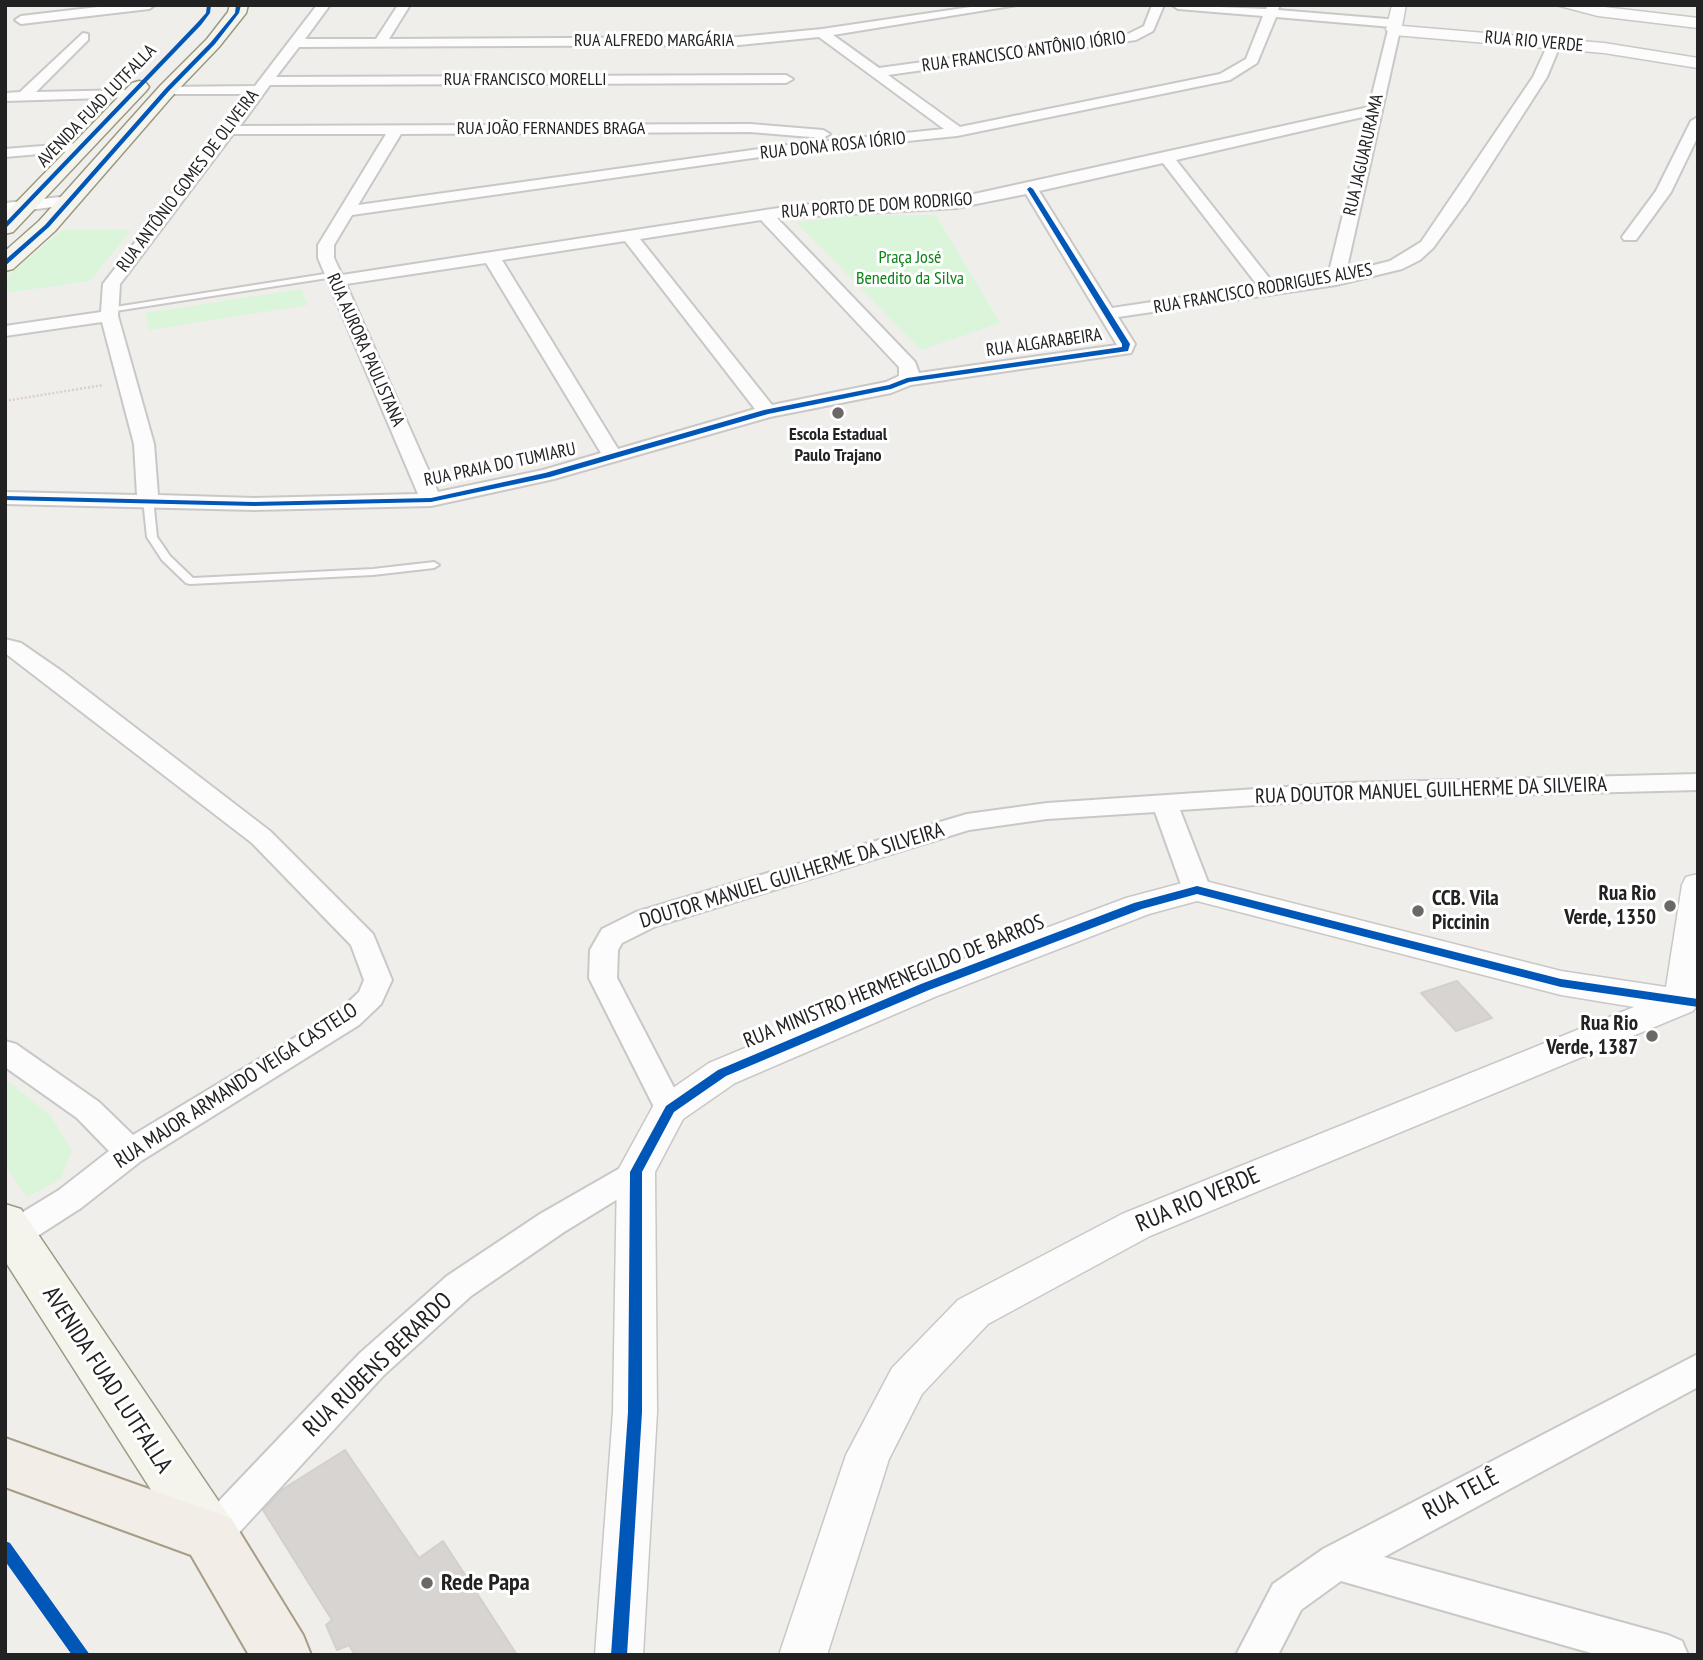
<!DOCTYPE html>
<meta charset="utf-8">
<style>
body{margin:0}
#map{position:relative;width:1703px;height:1660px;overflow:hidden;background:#f0eeeb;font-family:"PT Sans Narrow",sans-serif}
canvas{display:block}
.frame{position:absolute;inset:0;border:7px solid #222;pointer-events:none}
</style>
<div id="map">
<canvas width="1703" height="1660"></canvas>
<div class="frame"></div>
</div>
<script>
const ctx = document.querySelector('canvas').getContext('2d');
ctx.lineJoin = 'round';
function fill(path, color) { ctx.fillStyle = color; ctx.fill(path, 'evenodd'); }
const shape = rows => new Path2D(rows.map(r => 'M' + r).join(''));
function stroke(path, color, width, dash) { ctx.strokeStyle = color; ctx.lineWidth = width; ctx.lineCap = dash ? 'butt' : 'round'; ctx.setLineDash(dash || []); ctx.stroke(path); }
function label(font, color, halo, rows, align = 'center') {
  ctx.font = font + ' "PT Sans Narrow",sans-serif'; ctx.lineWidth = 6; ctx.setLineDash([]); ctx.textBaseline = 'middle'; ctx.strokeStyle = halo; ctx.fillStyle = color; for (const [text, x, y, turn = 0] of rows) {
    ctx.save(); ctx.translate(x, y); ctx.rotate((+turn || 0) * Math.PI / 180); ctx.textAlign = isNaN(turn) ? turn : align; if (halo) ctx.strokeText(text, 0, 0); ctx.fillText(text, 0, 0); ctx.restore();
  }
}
fill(shape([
 [936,215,1000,323,921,350,796,222,856,216],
 [63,229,131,230,90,281,5,293,5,278],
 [301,289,308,305,232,317,149,330,145,313],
 [5,1079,51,1116,72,1150,61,1179,27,1197,5,1165]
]), '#daf5da');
const building = shape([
 [1457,981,1492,1018,1456,1031,1421,993,1457,981],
 [345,1450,419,1558,443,1541,517,1655,355,1655,349,1645,337,1650,326,1625,332,1620,263,1510,283,1489,345,1450]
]);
fill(building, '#d7d4d2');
stroke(building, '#d3d0cc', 2);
const service = shape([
 [331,273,335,275,334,277,109,312,105,310,109,308,331,273],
 [148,496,153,499,157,537,170,556,193,578,373,569,434,562,439,565,434,568,373,575,190,584,186,583,162,560,147,537,143,499,148,496]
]);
const minor = shape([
 [115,5,155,5,149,9,21,24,15,20,21,16,115,5],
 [317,5,330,5,305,39,376,39,398,5,410,5,389,39,739,37,822,29,984,5,1017,5,833,35,879,68,1128,34,1144,26,1152,5,1164,5,1153,31,1136,40,888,75,960,127,1220,74,1246,59,1263,16,1178,9,1172,5,1266,9,1268,5,1280,5,1278,10,1399,20,1401,23,1396,27,1400,30,1346,272,1390,261,1421,242,1533,77,1550,40,1561,43,1547,77,1468,200,1433,248,1420,260,1402,269,1336,285,1118,317,1135,344,1131,353,911,385,891,393,770,417,554,479,431,506,254,510,5,504,5,492,137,495,134,444,102,322,5,336,5,326,101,312,103,284,249,94,167,94,162,93,162,87,255,86,317,5],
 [1276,17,1392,27,1388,30,1369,107,956,198,798,205,342,275,334,258,334,245,352,215,788,153,957,136,1230,80,1257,63,1276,17],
 [819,37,944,129,788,145,358,205,401,134,750,132,823,138,830,134,823,130,750,124,240,126,270,85,786,83,793,79,786,75,276,77,299,47,739,45,819,37],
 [1367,116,1328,276,1274,284,1176,160,1367,116],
 [233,134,386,134,318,245,318,258,418,494,254,498,158,495,154,444,118,316,120,284,233,134],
 [1163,163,1258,286,1112,308,1039,191,1163,163],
 [1026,194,1117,345,919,373,915,362,777,218,956,208,1026,194],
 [761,220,899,367,899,376,886,382,772,405,640,239,761,220],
 [625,241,755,409,618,449,502,260,625,241],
 [486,263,601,453,543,470,438,492,346,284,486,263],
 [83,33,88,34,88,40,36,92,132,90,139,94,137,97,5,101,5,93,20,92,83,33],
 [1698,117,1698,136,1671,192,1636,240,1624,240,1622,237,1656,191,1691,121,1698,117],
 [80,143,85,144,85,150,5,157,5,149,80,143],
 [70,196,76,198,76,204,5,213,5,203,70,196],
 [5,639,21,643,63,672,270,831,373,934,392,980,381,1004,359,1025,141,1161,81,1208,25,1244,13,1248,5,1246,5,1223,59,1190,109,1151,77,1118,5,1067,5,1041,16,1044,99,1102,133,1135,339,1011,359,992,364,980,351,945,252,843,5,653,5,639],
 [1698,774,1698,790,1346,799,1180,810,1211,890,1207,896,1197,899,1187,896,1183,890,1155,812,1047,819,969,830,656,926,622,943,618,950,617,978,685,1109,681,1117,670,1121,659,1117,589,978,590,950,602,929,636,912,967,814,1047,803,1346,783,1698,774],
 [636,1159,647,1163,652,1172,647,1181,564,1232,471,1296,384,1375,224,1549,211,1554,198,1549,192,1536,198,1523,360,1353,447,1276,540,1214,636,1159],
 [1698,1354,1698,1387,1384,1557,1668,1635,1682,1641,1688,1655,1598,1655,1341,1581,1301,1610,1278,1655,1236,1655,1273,1584,1323,1549,1698,1354]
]);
const tertiary = shape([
 [1392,5,1406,5,1402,26,1604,43,1698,58,1698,68,1604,53,1394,35,1386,30,1392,5],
 [1556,5,1587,5,1698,18,1698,28,1598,16,1556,5],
 [1698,874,1698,1003,1693,1011,1150,1236,988,1324,922,1394,889,1459,827,1655,779,1655,846,1455,892,1368,958,1300,1122,1214,1634,1007,1561,995,1197,901,1149,914,937,996,735,1083,683,1119,655,1172,657,1412,643,1655,595,1655,613,1412,617,1172,657,1099,709,1063,913,978,1126,898,1197,879,1561,971,1666,987,1682,885,1686,877,1698,874]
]);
const secondary = shape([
 [230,5,248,5,246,13,219,47,174,94,55,231,13,269,5,271,5,251,39,221,160,86,207,39,228,12,230,5],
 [139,81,146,83,149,87,146,91,13,232,5,234,5,214,132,83,139,81],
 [5,1204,21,1209,230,1518,238,1536,230,1554,211,1561,192,1554,5,1261,5,1204]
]);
const primary = shape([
 [5,1438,231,1518,303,1635,311,1655,249,1655,191,1555,5,1487,5,1438]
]);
stroke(service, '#c9c8c7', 4);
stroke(minor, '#c9c8c7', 4);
stroke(tertiary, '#c9c8c7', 3);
stroke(secondary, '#999a82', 3);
stroke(primary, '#a79c86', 4);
stroke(shape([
 [5,401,103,385]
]), '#dccecd', 2.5, [2, 2]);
fill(service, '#fdfcfc');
fill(minor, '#fdfcfc');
fill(tertiary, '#fdfcfc');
fill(secondary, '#f4f4ed');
fill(primary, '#f3ede7');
fill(shape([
 [207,5,211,5,210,13,201,25,5,229,5,223,197,23,206,13,207,5],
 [236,5,241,5,239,13,215,44,169,91,49,227,5,266,5,260,45,225,165,89,211,42,235,13,236,5],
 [1030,187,1033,189,1130,344,1128,351,909,382,891,389,768,414,550,477,431,502,254,506,5,500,5,496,254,502,431,498,545,473,764,410,889,385,907,378,1122,347,1122,344,1027,189,1030,187],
 [1197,886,1561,979,1698,999,1698,1007,1561,987,1197,894,1142,909,929,990,726,1076,674,1112,642,1172,642,1412,627,1655,611,1655,628,1412,630,1172,666,1106,718,1070,921,984,1134,903,1197,886],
 [5,1541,10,1543,90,1655,72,1655,5,1561,5,1541]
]), '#0057b8');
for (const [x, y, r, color] of [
 [838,413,7,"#6a6968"],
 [1670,906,7,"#6a6968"],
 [1418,911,7,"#6a6968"],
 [1652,1036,7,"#6a6968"],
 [427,1583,7,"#6a6968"]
]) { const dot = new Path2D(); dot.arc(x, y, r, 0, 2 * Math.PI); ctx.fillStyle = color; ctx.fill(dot); stroke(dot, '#fff', 2.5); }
label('18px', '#222', '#fff', [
 ["RUA ALFREDO MARGÁRIA",654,41],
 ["RUA RIO VERDE",1534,42,5],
 ["RUA FRANCISCO ANTÔNIO IÓRIO",1024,52,-8],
 ["RUA FRANCISCO MORELLI",525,80],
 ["AVENIDA FUAD LUTFALLA",97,106,-46],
 ["RUA JOÃO FERNANDES BRAGA",551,129],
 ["RUA DONA ROSA IÓRIO",833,146,-6],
 ["RUA JAGUARURAMA",1364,155,-77],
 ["RUA ANTÔNIO GOMES DE OLIVEIRA",188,181,-53],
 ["RUA PORTO DE DOM RODRIGO",877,206,-4],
 ["RUA FRANCISCO RODRIGUES ALVES",1263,289,-10],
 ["RUA ALGARABEIRA",1044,343,-8],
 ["RUA AURORA PAULISTANA",365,350,66],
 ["RUA PRAIA DO TUMIARU",500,465,-12]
]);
label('18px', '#0c8416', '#fff', [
 ["Praça José",910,258],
 ["Benedito da Silva",910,279]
]);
label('bold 18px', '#222', '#fff', [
 ["Escola Estadual",838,435],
 ["Paulo Trajano",838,456]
]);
label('21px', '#222', '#fff', [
 ["RUA DOUTOR MANUEL GUILHERME DA SILVEIRA",1431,791,-2],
 ["DOUTOR MANUEL GUILHERME DA SILVEIRA",792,876,-17],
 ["RUA MINISTRO HERMENEGILDO DE BARROS",894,982,-22],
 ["RUA MAJOR ARMANDO VEIGA CASTELO",236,1086,-33]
]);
label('bold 21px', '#222', '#fff', [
 ["Rua Rio",1656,894],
 ["Verde, 1350",1656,918],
 ["CCB. Vila",1432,899,"left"],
 ["Piccinin",1432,923,"left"],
 ["Rua Rio",1638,1024],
 ["Verde, 1387",1638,1048]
], 'right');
label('24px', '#222', '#fff', [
 ["RUA RIO VERDE",1198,1200,-23],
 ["RUA RUBENS BERARDO",378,1365,-44],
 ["AVENIDA FUAD LUTFALLA",107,1380,57],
 ["RUA TELÊ",1461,1495,-28]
]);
label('bold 24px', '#222', '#fff', [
 ["Rede Papa",441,1583]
], 'left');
</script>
